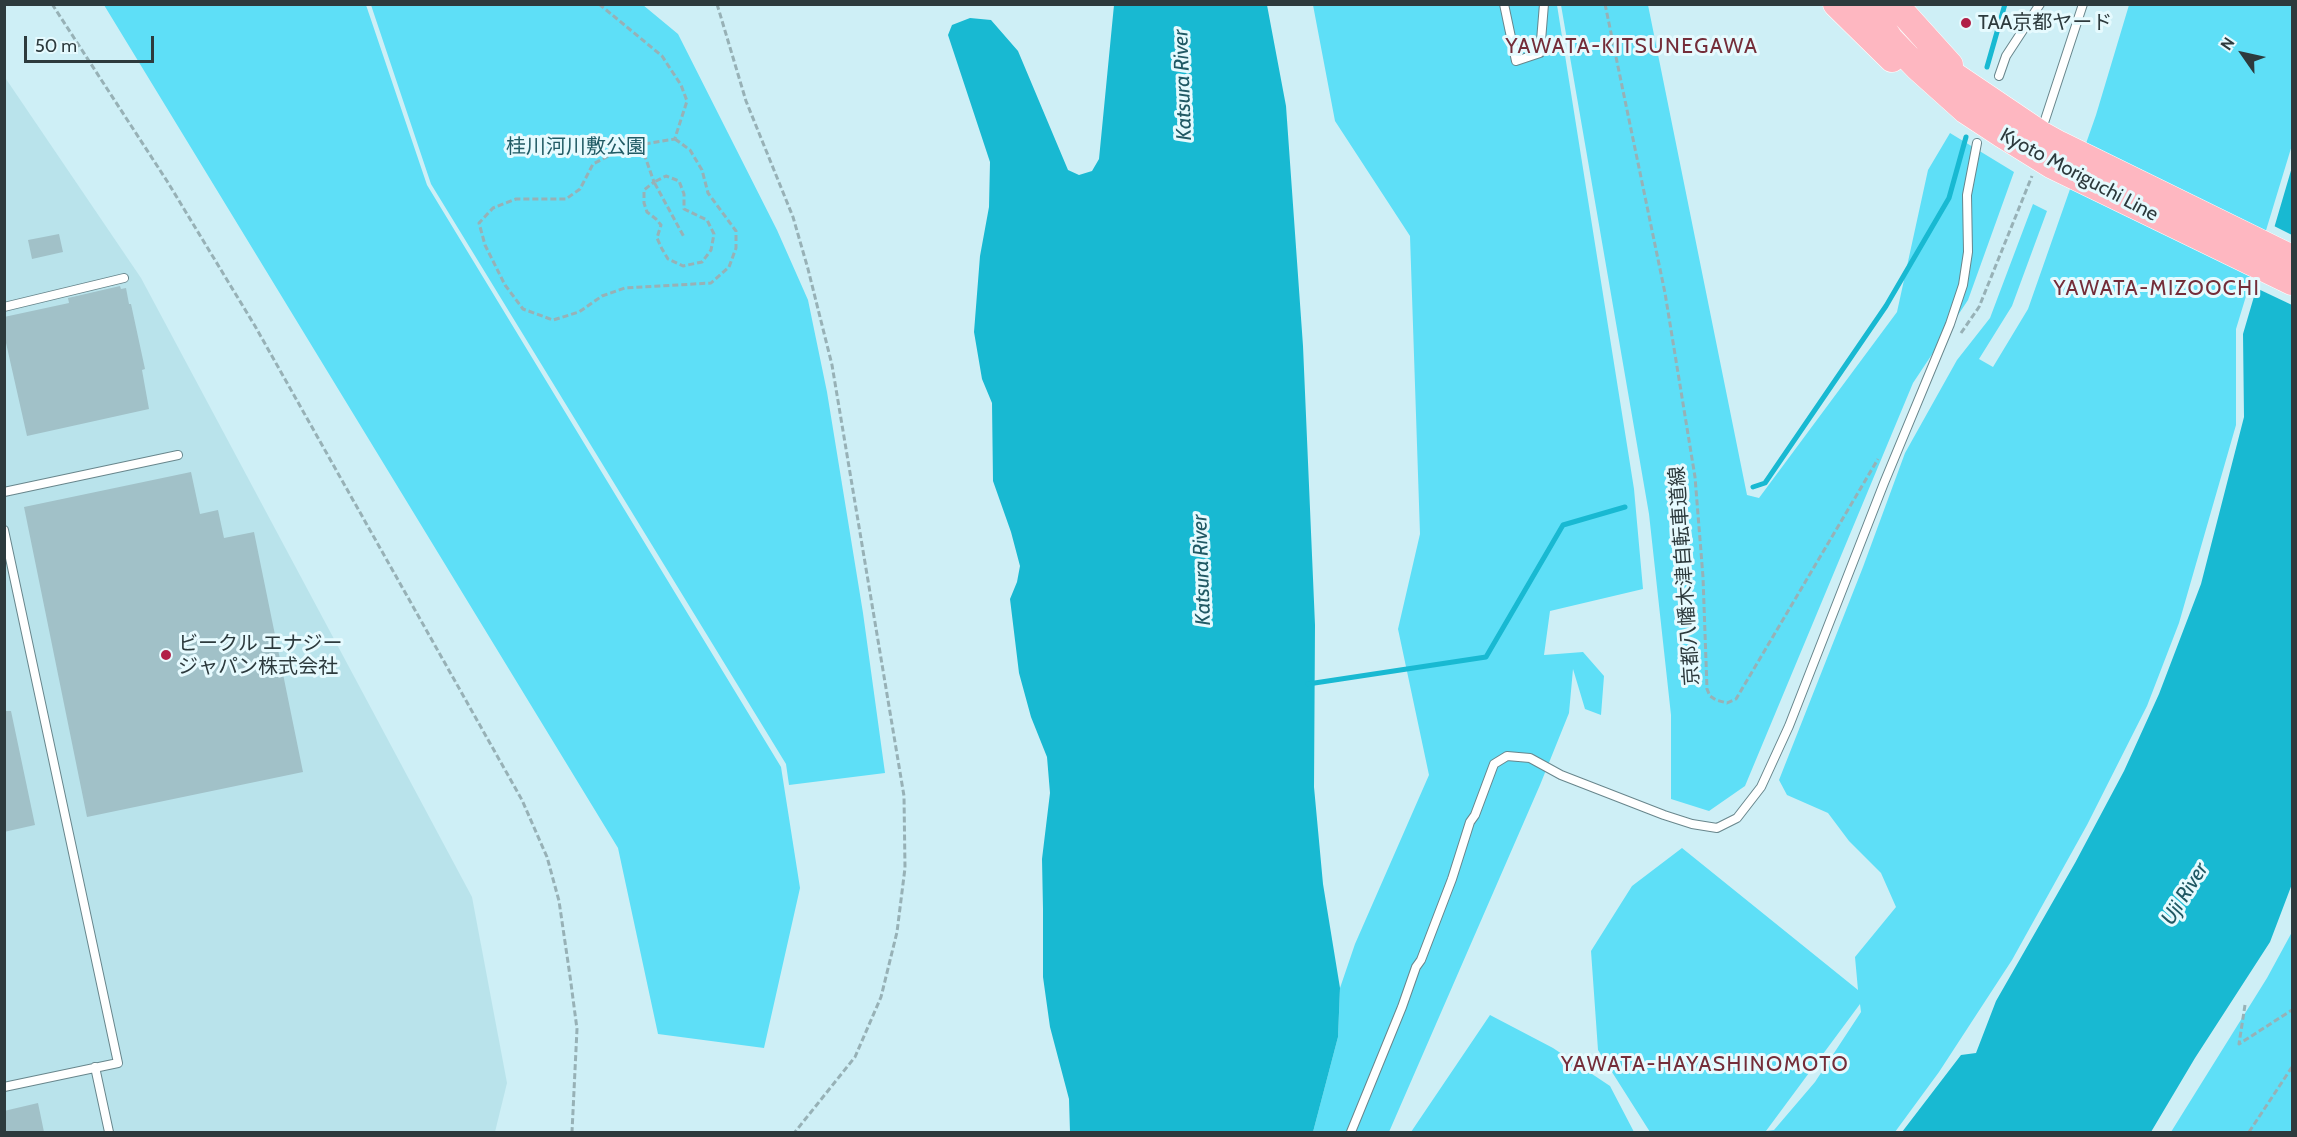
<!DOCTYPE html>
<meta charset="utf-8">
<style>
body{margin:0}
#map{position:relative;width:2297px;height:1137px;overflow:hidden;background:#ceeff6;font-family:Cabin,sans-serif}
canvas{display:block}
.frame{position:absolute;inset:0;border:6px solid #2d3a3d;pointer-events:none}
.north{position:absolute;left:2213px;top:24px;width:60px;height:60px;-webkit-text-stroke:4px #e6fafe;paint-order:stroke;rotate:304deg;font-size:16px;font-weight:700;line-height:24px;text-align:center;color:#2d3a3d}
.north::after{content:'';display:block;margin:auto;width:21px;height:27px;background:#2d3a3d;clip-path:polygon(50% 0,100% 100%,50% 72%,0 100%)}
.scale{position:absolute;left:24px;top:36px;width:130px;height:27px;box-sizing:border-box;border:3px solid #2d3a3d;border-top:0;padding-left:8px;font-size:18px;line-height:21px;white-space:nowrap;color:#2d3a3d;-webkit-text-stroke:4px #e6fafe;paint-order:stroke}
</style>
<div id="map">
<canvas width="2297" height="1137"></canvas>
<div class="frame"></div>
<div class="north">N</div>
<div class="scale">50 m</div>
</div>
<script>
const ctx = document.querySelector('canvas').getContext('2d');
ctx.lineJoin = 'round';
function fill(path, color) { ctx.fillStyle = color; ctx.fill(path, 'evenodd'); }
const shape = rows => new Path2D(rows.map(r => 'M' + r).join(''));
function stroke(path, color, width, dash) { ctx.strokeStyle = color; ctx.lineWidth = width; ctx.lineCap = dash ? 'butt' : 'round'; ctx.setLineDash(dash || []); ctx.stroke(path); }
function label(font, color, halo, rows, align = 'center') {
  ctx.font = font + ' Cabin,"Noto Sans JP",sans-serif'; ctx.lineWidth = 6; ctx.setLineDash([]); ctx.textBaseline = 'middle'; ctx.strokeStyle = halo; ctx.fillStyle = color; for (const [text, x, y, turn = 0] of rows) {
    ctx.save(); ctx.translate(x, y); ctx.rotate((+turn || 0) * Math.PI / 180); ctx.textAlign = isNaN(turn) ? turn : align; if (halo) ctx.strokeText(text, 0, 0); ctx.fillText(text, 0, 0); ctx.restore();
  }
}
fill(shape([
 [4,76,141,278,472,897,507,1083,495,1132,5,1132]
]), '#b9e3eb');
fill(shape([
 [104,5,366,5,427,185,781,767,800,888,764,1048,658,1034,618,848],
 [371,5,643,5,678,34,777,230,808,300,827,392,863,613,885,773,789,785,786,764,431,184],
 [1313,5,1557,5,1634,489,1643,589,1550,611,1544,655,1583,652,1604,676,1601,715,1585,709,1573,669,1569,713,1540,785,1389,1132,1313,1132,1338,1037,1340,988,1355,944,1429,775,1398,629,1420,534,1410,236,1335,121],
 [1561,5,1648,5,1747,495,1759,498,1897,312,1928,170,1950,133,2014,172,1968,300,1913,383,1745,786,1709,811,1671,799,1671,715,1649,514],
 [2129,5,2292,5,2292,145,2236,329,2236,425,2179,623,2147,706,2087,825,2012,960,1939,1072,1895,1132,1650,1132,1598,1050,1591,951,1632,886,1682,848,1858,990,1855,957,1896,907,1881,873,1849,841,1828,813,1787,795,1779,780,1863,567,1905,453,1957,360,1990,318,2033,204,2047,211,2012,306,1979,359,1993,367,2028,309,2096,115],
 [1860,1004,1861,1012,1815,1082,1774,1130,1766,1131],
 [2292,932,2292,1132,2171,1132,2267,978],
 [1490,1015,1553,1048,1610,1086,1634,1132,1411,1132]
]), '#5edff7');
fill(shape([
 [1114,5,1267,5,1286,106,1303,346,1315,625,1314,787,1323,884,1340,988,1338,1037,1313,1132,1070,1132,1069,1099,1050,1027,1043,977,1043,909,1042,859,1050,793,1047,757,1031,717,1019,673,1010,599,1017,582,1020,566,1011,532,993,481,992,403,982,379,974,332,980,256,989,207,990,162,948,35,952,25,970,18,991,20,1018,51,1068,170,1079,175,1092,171,1099,159],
 [2292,167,2292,884,2270,942,2195,1058,2151,1132,1902,1132,1961,1055,1976,1053,1996,1001,2075,863,2124,771,2159,694,2201,584,2244,417,2243,334]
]), '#18b9d2');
fill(shape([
 [2272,225,2292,235,2292,305,2254,287]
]), '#ceeff6');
stroke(shape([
 [1987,67,2005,4],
 [1753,487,1765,483,1886,306,1949,198,1966,137],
 [1308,684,1486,657,1563,525,1625,507]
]), '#18b9d2', 5);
fill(shape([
 [59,234,63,252,32,259,28,240],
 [120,286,121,289,126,288,129,304,131,304,145,369,142,370,149,409,27,436,4,334,4,317,69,303,68,298],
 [191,472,200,514,218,510,224,538,254,532,303,772,87,817,24,507],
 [4,711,11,711,35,825,4,832],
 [38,1103,44,1132,4,1132,4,1111]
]), '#a1c1c8');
const service = shape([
 [1504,4,1516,61,1540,53,1544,4],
 [1999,76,2006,56,2040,4],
 [2041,132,2083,4],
 [4,307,124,278],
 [4,492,178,455],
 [4,530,118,1063,4,1087],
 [95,1067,109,1132],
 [1351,1132,1402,1007,1416,967,1421,960,1452,879,1470,822,1475,815,1494,764,1507,756,1530,758,1561,775,1664,815,1692,824,1717,828,1737,818,1761,787,1789,726,1884,483,1950,324,1963,285,1968,252,1967,195,1977,143]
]);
const primary = shape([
 [1836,4,1892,59],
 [1867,4,1890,39,1917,67,1966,111,2001,134,2051,165,2292,282],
 [1895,4,1950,65],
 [1927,57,2041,134,2059,144,2292,258]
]);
stroke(service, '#68868c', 10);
stroke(primary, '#fff', 27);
stroke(shape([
 [52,4,167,181,255,326,522,800,547,857,559,901,570,976,577,1029,572,1132],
 [599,4,662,56,681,85,687,101,675,138],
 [717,4,746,101,793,217,808,269,832,365,904,796,905,868,897,932,881,997,855,1057,795,1132],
 [1605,4,1665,293,1695,477,1703,577,1707,689,1710,696,1716,700,1727,703,1736,699,1878,459],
 [675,139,690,150,702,170,708,193,736,231,736,248,729,267,711,283,625,288,602,296,579,312,553,320,523,309,505,285,485,245,479,223,493,208,516,199,566,199,580,189,593,164,626,147,675,139],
 [641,145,654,182,644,190,644,203,647,212,656,219,661,225,657,238,662,249,668,259,683,266,702,262,711,250,714,234,707,220,684,209,684,194,679,181,666,176,654,182,684,237],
 [1961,333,1979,307,2032,176],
 [2245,1005,2239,1044,2292,1010],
 [2249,1132,2292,1067]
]), '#97b1b6', 3, [6, 3]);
stroke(service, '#fff', 8);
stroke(primary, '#feb7c1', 26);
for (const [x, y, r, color] of [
 [1966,23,6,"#b11f47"],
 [166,655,6,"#b11f47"]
]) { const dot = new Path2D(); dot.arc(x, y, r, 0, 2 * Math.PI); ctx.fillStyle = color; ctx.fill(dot); stroke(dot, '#e6fafe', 2); }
label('20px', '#2d3a3d', '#e6fafe', [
 ["TAA京都ヤード",1978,23],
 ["ビークル エナジー",178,644],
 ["ジャパン株式会社",178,667]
], 'left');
label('20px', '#215b65', '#e6fafe', [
 ["桂川河川敷公園",576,147]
]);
label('20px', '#2d3a3d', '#e6fafe', [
 ["Kyoto Moriguchi Line",2079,175,28],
 ["京都八幡木津自転車道線",1685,576,-94]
]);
ctx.letterSpacing = '1.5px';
label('21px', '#742d39', '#e6fafe', [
 ["YAWATA-KITSUNEGAWA",1632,47],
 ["YAWATA-MIZOOCHI",2157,289],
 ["YAWATA-HAYASHINOMOTO",1705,1065]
]);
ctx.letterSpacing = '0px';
label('italic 21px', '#205964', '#e6fafe', [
 ["Katsura River",1183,85,-92],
 ["Katsura River",1202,570,-92],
 ["Uji River",2185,894,-58]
]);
</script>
